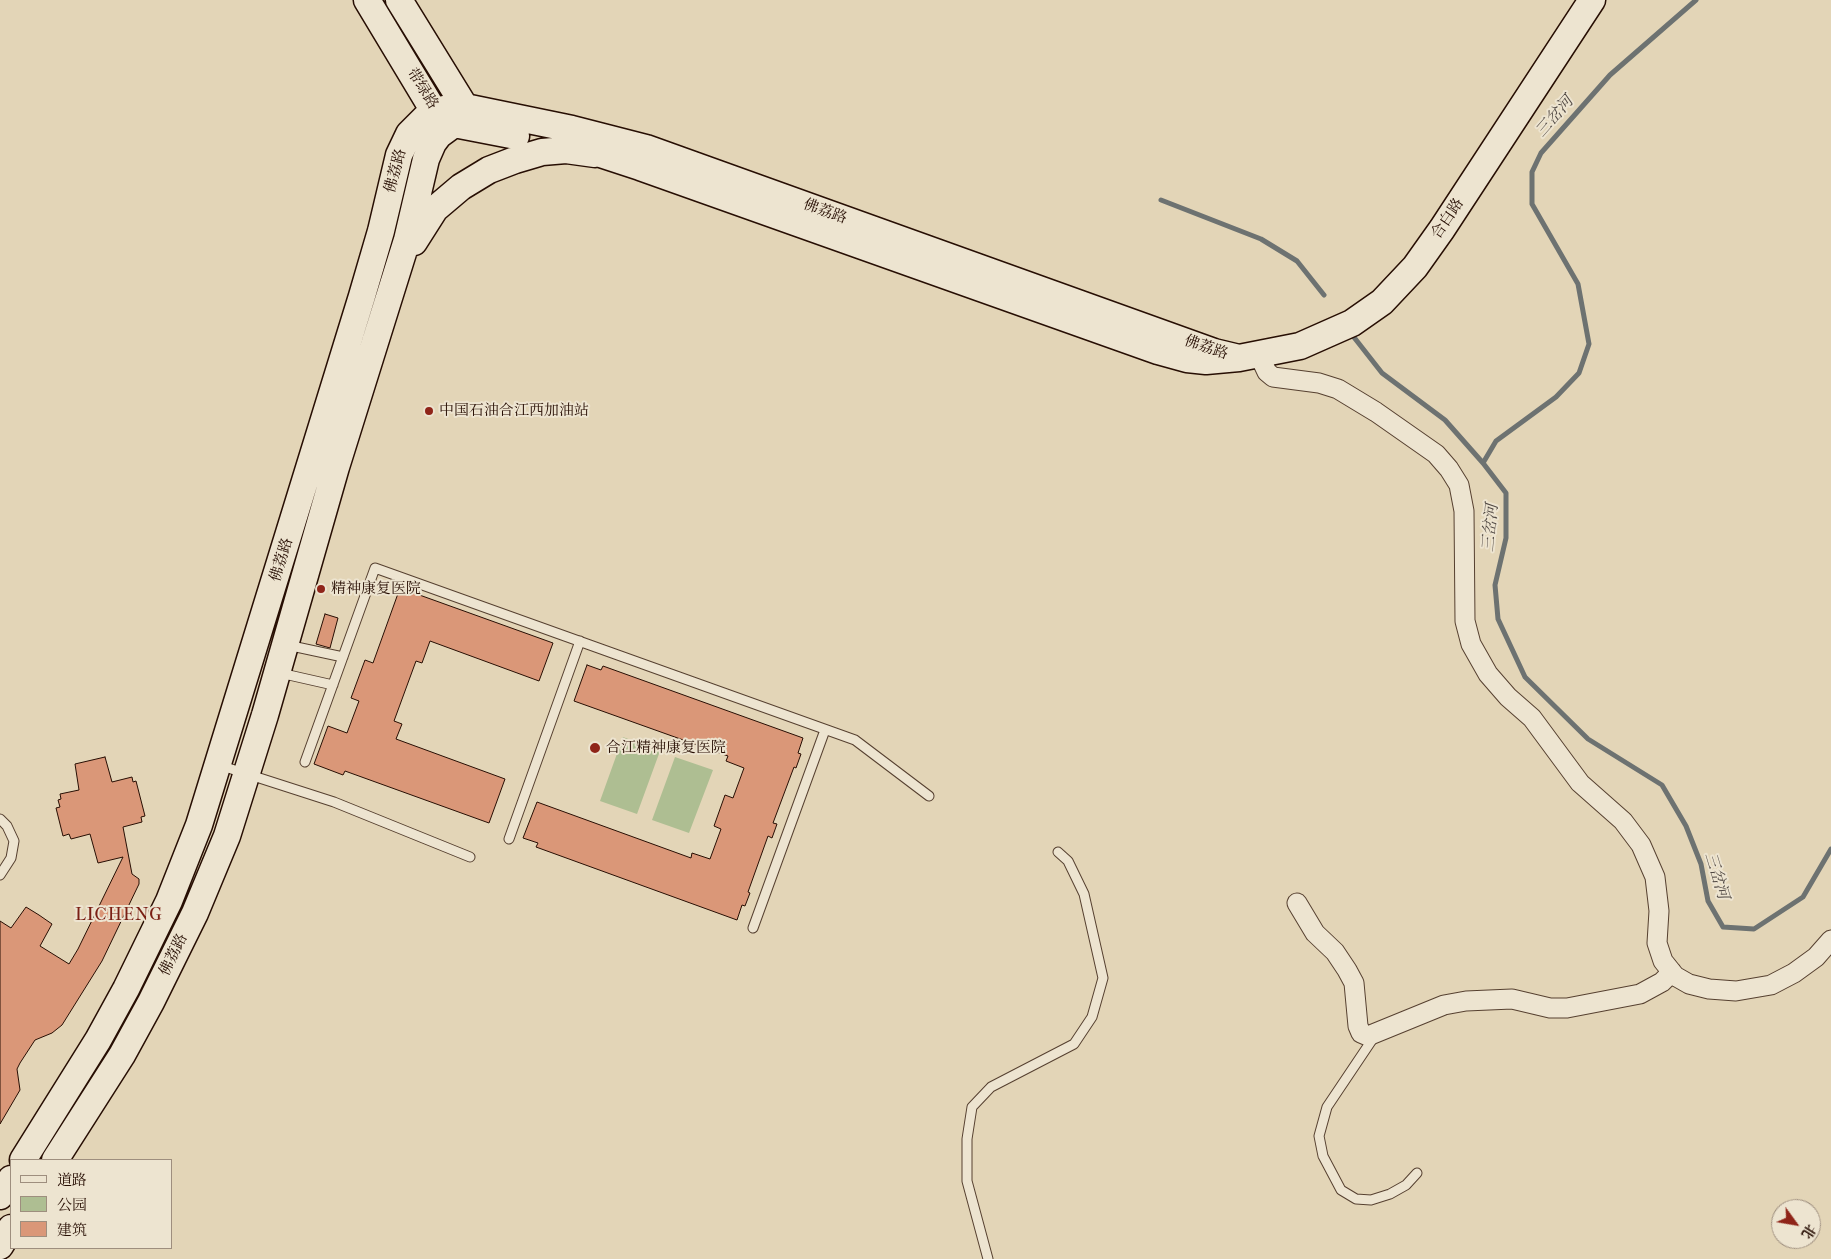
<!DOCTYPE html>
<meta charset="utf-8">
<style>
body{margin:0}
#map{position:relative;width:1831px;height:1259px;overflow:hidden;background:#e3d5b7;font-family:"IM FELL French Canon","Noto Serif SC",serif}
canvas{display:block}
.legend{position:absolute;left:10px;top:1159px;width:162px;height:90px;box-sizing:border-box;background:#ede4d0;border:1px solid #9e8e7e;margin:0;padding:6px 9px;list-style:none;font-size:15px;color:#270e03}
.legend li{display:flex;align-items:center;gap:10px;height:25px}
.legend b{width:25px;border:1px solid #9e8e7e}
.north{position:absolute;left:1771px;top:1199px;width:50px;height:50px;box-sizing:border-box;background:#ede4d0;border:1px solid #9e8e7e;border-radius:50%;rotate:122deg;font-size:14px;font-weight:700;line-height:20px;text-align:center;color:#270e03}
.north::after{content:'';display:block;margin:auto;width:18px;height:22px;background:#8f2418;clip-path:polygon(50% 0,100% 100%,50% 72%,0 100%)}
</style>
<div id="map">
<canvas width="1831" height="1259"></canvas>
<ul class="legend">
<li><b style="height:6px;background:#ede4d0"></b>道路</li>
<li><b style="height:14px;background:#aebe92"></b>公园</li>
<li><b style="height:14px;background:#da9778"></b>建筑</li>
</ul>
<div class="north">北</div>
</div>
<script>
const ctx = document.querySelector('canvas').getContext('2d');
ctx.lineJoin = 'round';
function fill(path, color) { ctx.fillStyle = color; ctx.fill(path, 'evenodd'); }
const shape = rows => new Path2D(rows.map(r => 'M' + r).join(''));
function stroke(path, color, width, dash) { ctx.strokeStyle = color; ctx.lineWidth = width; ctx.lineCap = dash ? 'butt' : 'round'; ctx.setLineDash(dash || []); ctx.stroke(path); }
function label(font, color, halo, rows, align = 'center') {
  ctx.font = font + ' "IM FELL French Canon","Noto Serif SC",serif'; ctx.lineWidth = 4; ctx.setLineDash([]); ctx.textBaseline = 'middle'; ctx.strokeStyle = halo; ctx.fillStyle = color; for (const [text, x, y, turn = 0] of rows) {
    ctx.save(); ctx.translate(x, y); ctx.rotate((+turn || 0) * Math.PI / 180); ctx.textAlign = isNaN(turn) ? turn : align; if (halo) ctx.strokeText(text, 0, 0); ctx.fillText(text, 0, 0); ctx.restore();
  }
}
fill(shape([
 [623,737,660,751,637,814,600,801],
 [675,757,713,770,689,833,652,820]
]), '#aebe92');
stroke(shape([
 [1696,0,1610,75,1541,153,1532,172,1532,204,1578,284,1589,344,1579,373,1556,397,1496,441,1483,463,1506,493,1506,538,1495,585,1498,619,1525,677,1588,739,1662,785,1686,826,1701,864,1708,901,1723,927,1754,929,1803,897,1831,849],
 [1161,200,1261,239,1297,261,1324,295],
 [1353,336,1382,373,1445,420,1483,463]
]), '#6d7271', 5);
const building = shape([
 [400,588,553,643,539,681,430,641,422,663,416,661,394,721,402,724,396,739,505,779,489,823,345,771,343,775,314,764,328,726,347,733,359,701,351,698,365,660,373,663,400,588],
 [325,614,338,618,330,648,316,644,325,614],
 [587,665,601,670,603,666,803,738,798,753,801,754,796,768,794,767,773,823,777,824,772,838,768,836,748,892,750,893,745,906,742,905,737,920,536,847,538,843,523,838,537,802,691,858,692,853,710,859,721,829,714,826,725,795,733,798,744,768,726,761,728,756,574,701,587,665],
 [105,757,112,782,132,777,133,782,136,781,145,816,141,817,142,822,123,827,132,874,139,879,139,884,102,961,62,1025,52,1033,35,1040,20,1063,17,1069,20,1090,0,1124,0,921,11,928,26,907,39,915,52,924,40,946,69,964,78,949,123,857,98,863,90,834,71,839,69,834,63,836,56,808,60,807,58,800,61,799,60,794,79,790,75,764,105,757]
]);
fill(building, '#da9778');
stroke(building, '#270e03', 1);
const service = shape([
 [287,645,343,657],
 [280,673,333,685],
 [305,762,375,568,855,740,929,796],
 [219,765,334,802,470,857],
 [0,819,7,826,14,841,11,858,0,875],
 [509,839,580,641],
 [753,928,825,730],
 [1374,1037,1327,1107,1319,1136,1323,1156,1341,1190,1356,1199,1371,1200,1390,1194,1406,1185,1417,1173],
 [988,1259,967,1181,967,1139,972,1107,991,1087,1074,1044,1092,1017,1103,978,1084,894,1068,861,1058,852]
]);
const minor = shape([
 [1259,355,1267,372,1273,377,1319,383,1338,389,1376,412,1436,454,1449,469,1459,485,1464,511,1465,621,1471,644,1488,674,1508,697,1532,718,1580,783,1623,821,1641,845,1655,877,1659,911,1657,943,1663,961,1675,976,1689,984,1709,989,1736,991,1771,985,1794,973,1816,957,1831,940],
 [1297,903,1315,933,1335,952,1347,970,1354,983,1358,1026,1361,1033,1368,1036,1444,1005,1466,1001,1512,999,1550,1008,1567,1008,1640,994,1662,982,1672,972]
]);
const secondary = shape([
 [367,0,435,113,454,124,516,136],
 [579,147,640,167,1158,351,1187,359,1206,361,1239,358,1300,346,1352,323,1382,302,1415,267,1442,229,1592,0],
 [414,242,435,209,461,187,489,170,515,160,542,152,566,150,595,154],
 [23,1160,98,1040,126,989,169,901,199,825,362,296,381,231,399,155,409,134,425,118,444,109,465,107,572,129,646,148,1214,352,1239,358],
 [55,1160,122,1055,151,1002,195,913,227,836,265,715,336,467,407,240,426,159,433,143,439,135,454,124,465,107,399,0],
 [0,1196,11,1179],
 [0,1246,11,1228]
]);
stroke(service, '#564030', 11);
stroke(minor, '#564030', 21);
stroke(secondary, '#270e03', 29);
stroke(service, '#ede4d0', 9);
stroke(minor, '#ede4d0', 19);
stroke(secondary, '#ede4d0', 26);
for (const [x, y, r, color] of [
 [429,411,5,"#8f2418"],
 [321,589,5,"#8f2418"],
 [595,748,6,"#8f2418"]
]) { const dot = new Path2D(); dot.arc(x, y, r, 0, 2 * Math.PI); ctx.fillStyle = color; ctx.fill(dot); stroke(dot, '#ede4d0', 2); }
label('15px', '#270e03', '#ede4d0', [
 ["带绿路",422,89,58],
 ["佛荔路",396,171,-75],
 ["佛荔路",825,212,20],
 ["合白路",1448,219,-56],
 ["佛荔路",1206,348,19],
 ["佛荔路",282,560,-73],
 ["佛荔路",174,955,-64]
]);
label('15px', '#270e03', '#ede4d0', [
 ["中国石油合江西加油站",439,411],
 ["精神康复医院",331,589],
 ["合江精神康复医院",606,748]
], 'left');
label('italic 16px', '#504843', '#ede4d0', [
 ["三岔河",1555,117,-49],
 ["三岔河",1491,528,-85],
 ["三岔河",1716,876,73]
]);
ctx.letterSpacing = '1px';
label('18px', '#7a1f14', '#ede4d0', [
 ["LICHENG",119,916]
]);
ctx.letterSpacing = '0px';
</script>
